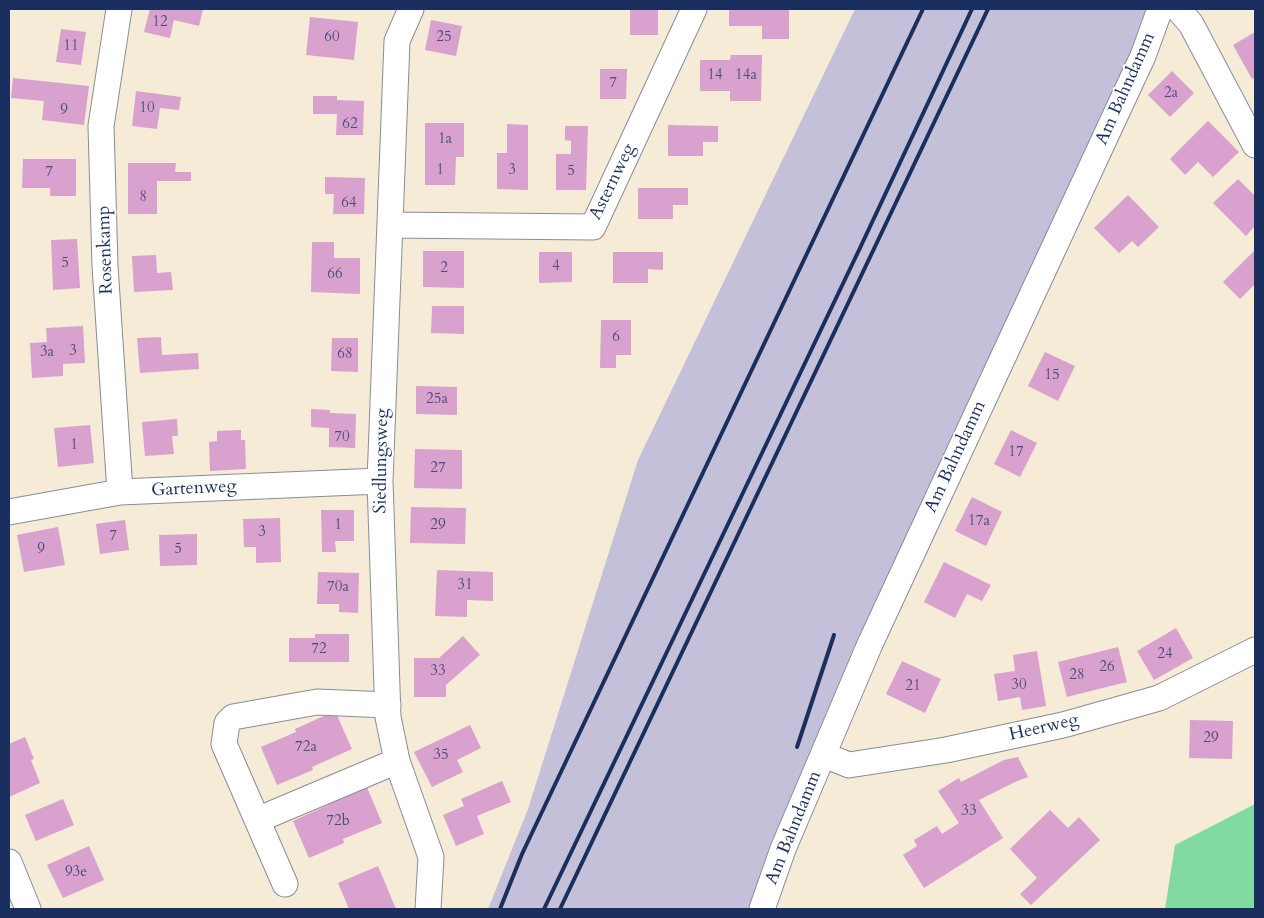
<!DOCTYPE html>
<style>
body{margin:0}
#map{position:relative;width:1264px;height:918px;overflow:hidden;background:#f5ebd6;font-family:Cardo,serif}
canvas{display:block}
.frame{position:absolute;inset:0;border:10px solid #1b2f5e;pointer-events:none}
</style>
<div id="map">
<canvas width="1264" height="918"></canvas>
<div class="frame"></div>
</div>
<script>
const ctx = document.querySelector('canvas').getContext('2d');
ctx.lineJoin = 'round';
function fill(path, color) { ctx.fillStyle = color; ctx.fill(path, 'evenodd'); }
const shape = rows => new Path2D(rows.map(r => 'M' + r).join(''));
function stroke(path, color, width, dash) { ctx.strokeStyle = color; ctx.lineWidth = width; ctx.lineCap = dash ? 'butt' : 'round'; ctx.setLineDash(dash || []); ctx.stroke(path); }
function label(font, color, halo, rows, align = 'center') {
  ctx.font = font + ' Cardo,serif'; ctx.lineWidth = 4; ctx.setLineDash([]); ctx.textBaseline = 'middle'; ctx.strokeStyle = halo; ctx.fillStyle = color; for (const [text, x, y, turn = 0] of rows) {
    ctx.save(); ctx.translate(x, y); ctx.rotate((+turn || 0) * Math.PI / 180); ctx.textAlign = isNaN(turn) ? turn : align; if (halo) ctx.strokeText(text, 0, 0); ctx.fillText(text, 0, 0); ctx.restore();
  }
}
fill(shape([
 [855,9,1150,9,751,909,488,909,528,809,638,460]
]), '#c5c0da');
fill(shape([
 [1255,804,1255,909,1165,909,1175,845]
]), '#81daa0');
fill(shape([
 [150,9,203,9,199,26,174,20,170,38,144,32],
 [630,9,658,9,658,35,630,35],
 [729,9,789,9,789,39,762,39,762,26,729,26],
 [310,17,358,22,354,60,306,55],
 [431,20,462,26,456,56,425,50],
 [61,29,86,32,81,65,56,62],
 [1255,32,1255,77,1252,79,1233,45],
 [731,55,762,55,761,101,730,101,730,91,700,91,700,60,730,60],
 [600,69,627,69,626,99,600,99],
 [1172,71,1194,93,1170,117,1148,95],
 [13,78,89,86,84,125,42,120,44,101,11,98],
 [136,91,181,97,179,110,160,108,157,129,132,126],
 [313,96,337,96,337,100,364,101,363,135,336,135,337,114,313,114],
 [1208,121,1239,152,1213,177,1198,162,1185,175,1170,159],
 [425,123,464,123,464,157,456,157,455,185,425,185],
 [507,124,528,125,528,190,497,189,497,153,507,153],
 [668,125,718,126,718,142,703,142,703,156,668,156],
 [565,126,588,126,586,190,556,190,556,154,571,154,571,141,565,140],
 [23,159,76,159,76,196,50,196,50,188,22,188],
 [128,163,176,163,175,172,191,172,191,181,157,181,157,214,128,214],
 [325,177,365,178,364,214,333,214,334,194,325,194],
 [1238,179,1255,196,1255,226,1246,236,1213,203],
 [638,188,688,188,688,205,673,205,673,219,638,219],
 [1128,195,1159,227,1138,247,1132,241,1119,253,1094,228],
 [77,239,80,288,53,290,51,240],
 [312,242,334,242,334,258,360,258,360,294,311,292],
 [1255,250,1255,284,1240,299,1223,282],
 [423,251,464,251,464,288,423,287],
 [539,252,572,252,572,282,539,283],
 [613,252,663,252,663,270,648,269,648,283,613,283],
 [156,255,157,273,171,272,173,290,134,292,132,256],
 [432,306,464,306,464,334,431,333],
 [601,320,631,320,631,355,616,355,616,368,600,368],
 [83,326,85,363,63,364,63,376,32,378,30,343,47,342,46,328],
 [161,337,162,355,198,353,199,369,140,373,137,338],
 [332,338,358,338,358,372,331,371],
 [1045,352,1075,366,1058,401,1028,386],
 [416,386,457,387,457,415,416,414],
 [311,409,330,410,330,413,356,414,355,448,329,447,329,428,311,427],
 [177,419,178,436,172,436,174,454,145,456,142,422],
 [90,425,94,463,58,467,54,428],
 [241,430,241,440,245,440,246,469,210,471,209,442,217,441,217,431],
 [1011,430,1037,443,1020,477,994,464],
 [415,449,462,450,462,489,414,488],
 [972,497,1002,512,986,546,955,531],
 [411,507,466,508,465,544,410,543],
 [321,510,354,510,354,541,335,541,336,552,322,552],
 [280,518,281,562,256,563,256,547,244,547,243,519],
 [125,520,129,550,100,554,96,524],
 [58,527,65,565,24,572,17,535],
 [197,534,197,565,160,566,159,535],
 [944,562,991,585,982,601,967,594,955,618,924,602],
 [437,570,493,572,493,601,467,600,467,617,435,616],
 [318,572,359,573,358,613,339,612,339,604,317,604],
 [1176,628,1193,658,1154,680,1137,651],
 [315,634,349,634,349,662,289,662,289,638,315,638],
 [463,636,480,655,446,685,446,697,414,697,414,658,439,658],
 [1118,647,1127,682,1067,697,1058,662],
 [1037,651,1046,706,1022,710,1020,697,998,701,994,674,1015,671,1013,655],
 [902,661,941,679,925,713,886,694],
 [335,711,352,749,312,767,313,770,277,785,261,747,296,732,295,729],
 [1190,720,1233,721,1232,759,1189,758],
 [470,725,481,748,457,760,463,772,432,787,414,752],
 [25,737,34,759,31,760,40,783,9,797,9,744],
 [1018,757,1028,777,1015,782,979,800,1003,838,924,888,903,855,917,846,914,840,937,826,942,834,959,823,938,791,959,778,961,782,1004,760],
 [502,781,511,802,477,816,484,834,456,846,443,815,464,806,461,799],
 [366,785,382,823,343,839,344,843,309,858,293,821,328,805,327,802],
 [63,799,74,825,36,841,25,815],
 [1050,810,1068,828,1079,817,1100,840,1031,905,1020,894,1037,878,1010,849],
 [89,846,104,880,63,898,47,865],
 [378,866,396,909,349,909,338,883]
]), '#d8a1ce');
const minor = shape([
 [119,9,101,126,105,266,120,492],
 [411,9,397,41,380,481,388,717,397,761,431,857,428,909],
 [1178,9,1191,24,1255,145],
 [390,225,593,227,694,9],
 [9,512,120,492,380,481],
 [824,755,849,765,946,750,1063,725,1159,698,1255,650],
 [257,820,397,761],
 [9,862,28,909],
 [285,884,224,744,227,723,233,717,317,702,388,705],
 [762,909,783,849,870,644,1109,129,1143,56,1160,9]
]);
stroke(minor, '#888d9a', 27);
stroke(minor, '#fff', 25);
stroke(shape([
 [797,747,834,635],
 [500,909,522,854,923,9],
 [544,909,860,248,972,9],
 [560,909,988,9]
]), '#1b2f5e', 4);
label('15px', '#4a4c7a', null, [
 ["12",160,23],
 ["60",332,38],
 ["25",444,38],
 ["11",71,47],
 ["14",715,76],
 ["14a",746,76],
 ["7",613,84],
 ["2a",1171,94],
 ["10",147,109],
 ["9",64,111],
 ["62",350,125],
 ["1a",445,140],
 ["1",440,171],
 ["3",512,171],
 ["5",571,172],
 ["7",49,173],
 ["8",143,198],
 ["64",349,204],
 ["5",65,264],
 ["4",556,267],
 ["2",444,269],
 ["66",335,275],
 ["6",616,338],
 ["3",73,352],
 ["3a",47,353],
 ["68",345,355],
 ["15",1052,376],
 ["25a",437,400],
 ["70",342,438],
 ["1",74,446],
 ["17",1016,453],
 ["27",438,469],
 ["17a",979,522],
 ["1",338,526],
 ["29",438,526],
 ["3",262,533],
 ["7",113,537],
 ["9",41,550],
 ["5",178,550],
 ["31",465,586],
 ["70a",338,588],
 ["72",319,650],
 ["24",1165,655],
 ["26",1107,668],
 ["33",438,672],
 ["28",1077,676],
 ["30",1019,686],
 ["21",913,687],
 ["29",1211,739],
 ["72a",306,748],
 ["35",441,756],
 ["33",969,812],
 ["72b",338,822],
 ["93e",76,873]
]);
label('18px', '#1b2f5e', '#fff', [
 ["Am Bahndamm",1126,89,-66],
 ["Asternweg",613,182,-64],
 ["Rosenkamp",106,250,-92],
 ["Am Bahndamm",956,457,-65],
 ["Siedlungsweg",382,461,-89],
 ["Gartenweg",194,489,-3],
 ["Heerweg",1044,728,-13],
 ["Am Bahndamm",794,828,-68]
]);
</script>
